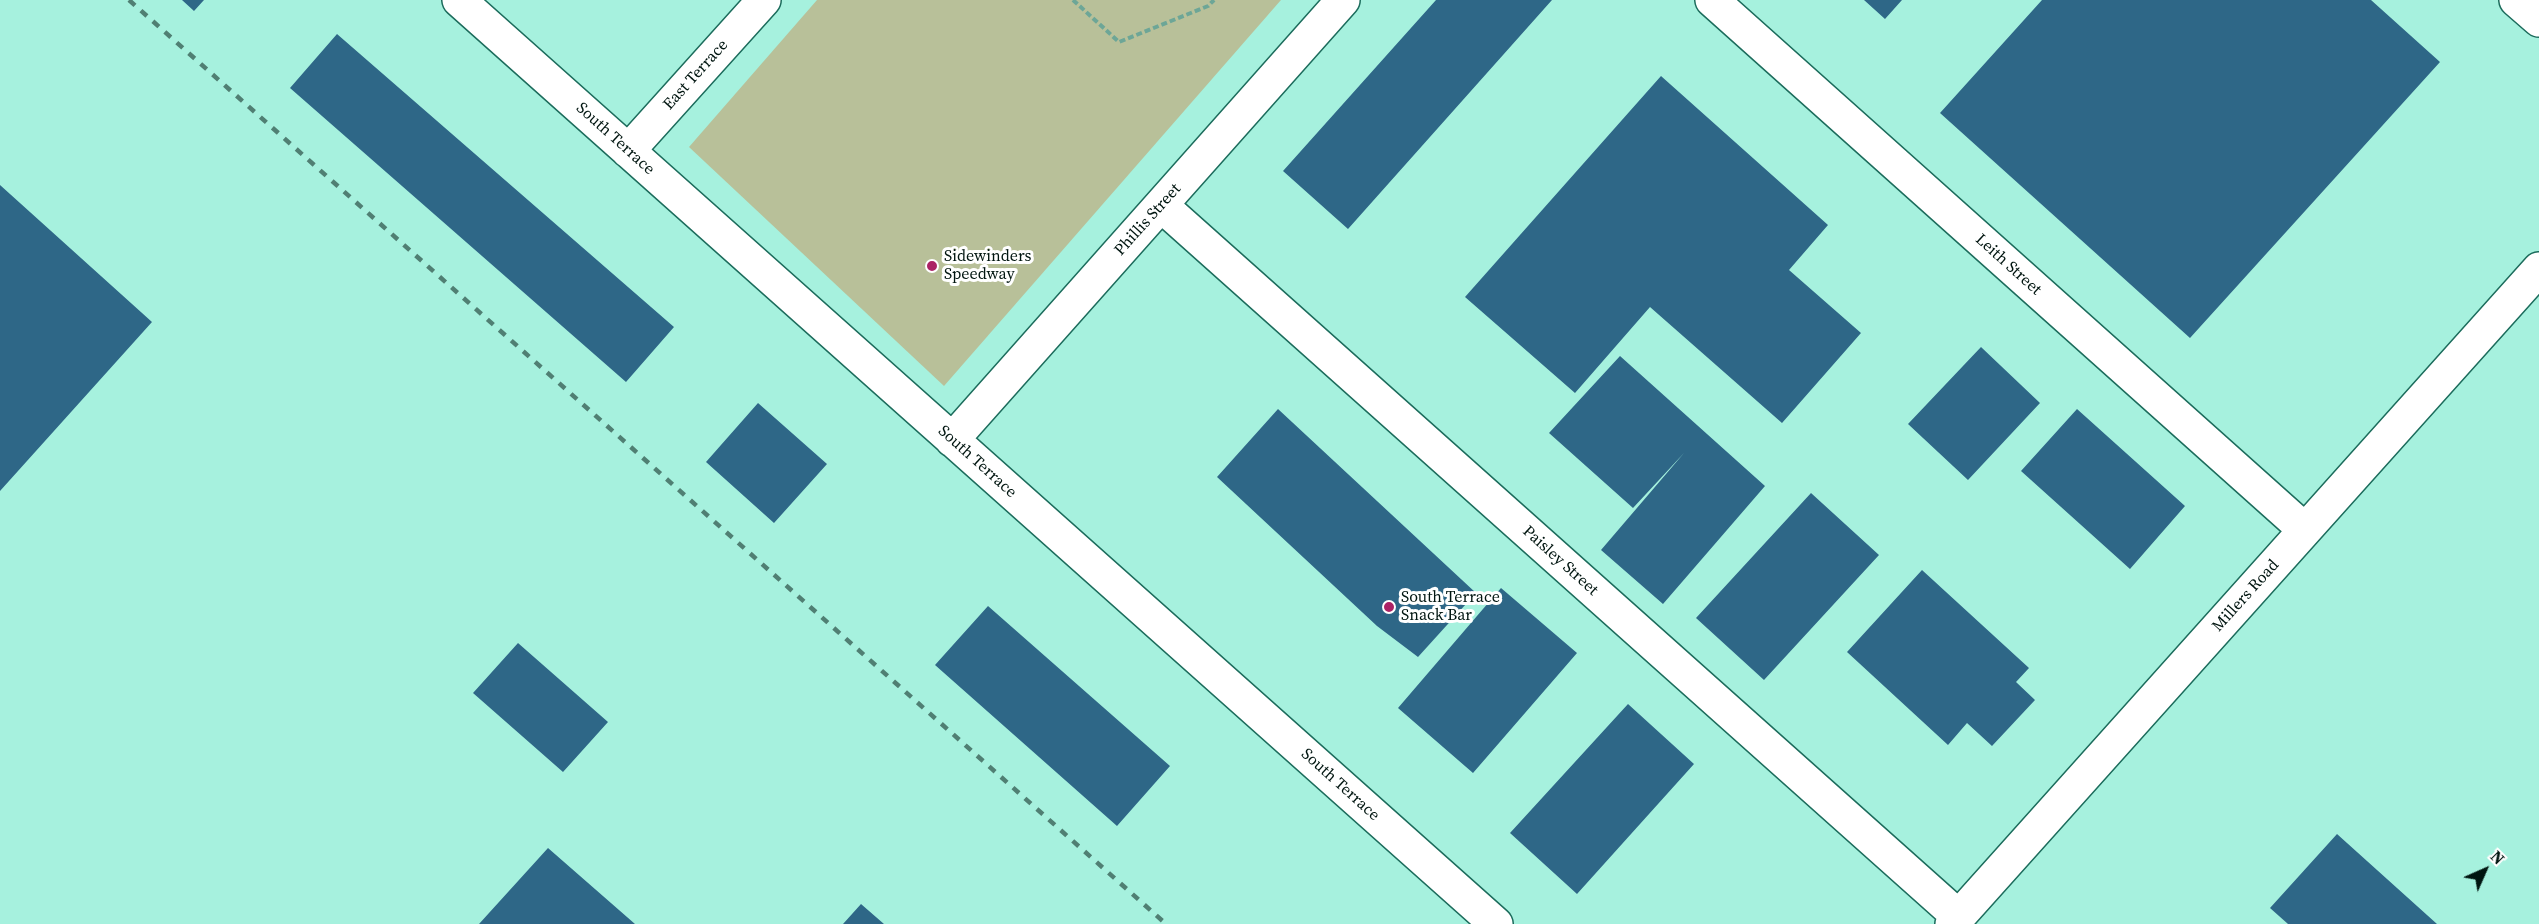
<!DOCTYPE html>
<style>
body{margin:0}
#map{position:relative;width:2539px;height:924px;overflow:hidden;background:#a6f1de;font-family:"Source Serif 4",serif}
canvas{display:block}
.north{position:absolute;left:2455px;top:840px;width:60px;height:60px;-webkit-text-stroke:4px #fff;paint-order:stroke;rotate:45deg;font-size:16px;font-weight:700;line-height:24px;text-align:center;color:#001510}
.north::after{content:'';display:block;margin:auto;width:21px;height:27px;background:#001510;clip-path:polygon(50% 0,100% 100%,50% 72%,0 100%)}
</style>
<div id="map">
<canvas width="2539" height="924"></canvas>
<div class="north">N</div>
</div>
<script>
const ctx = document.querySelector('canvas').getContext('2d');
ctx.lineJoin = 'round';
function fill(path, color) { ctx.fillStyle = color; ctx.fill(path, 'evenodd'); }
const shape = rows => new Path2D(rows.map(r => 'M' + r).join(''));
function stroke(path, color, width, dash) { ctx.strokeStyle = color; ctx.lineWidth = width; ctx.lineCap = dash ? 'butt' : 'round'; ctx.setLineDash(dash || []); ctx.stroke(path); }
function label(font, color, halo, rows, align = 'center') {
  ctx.font = font + ' "Source Serif 4",serif'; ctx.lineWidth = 6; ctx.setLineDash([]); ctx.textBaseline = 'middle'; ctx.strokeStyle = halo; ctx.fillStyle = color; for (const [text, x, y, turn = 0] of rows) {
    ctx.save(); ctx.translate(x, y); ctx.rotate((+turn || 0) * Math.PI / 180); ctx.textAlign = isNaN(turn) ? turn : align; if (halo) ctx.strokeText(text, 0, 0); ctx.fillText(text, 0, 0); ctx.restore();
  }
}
fill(shape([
 [817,0,1281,0,944,386,689,147]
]), '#b8c099');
fill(shape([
 [182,0,204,0,194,11],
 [1436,0,1552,0,1348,229,1283,171],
 [1864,0,1902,0,1885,19],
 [2042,0,2371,0,2440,62,2190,338,1940,113],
 [337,34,674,327,626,382,290,88],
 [1661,76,1828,225,1789,270,1861,333,1782,423,1650,307,1575,393,1465,297],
 [0,185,152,322,0,491],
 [1981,347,2040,403,1968,480,1908,424],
 [1620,356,1765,486,1663,604,1601,550,1684,453,1633,508,1549,433],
 [758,403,827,464,774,523,706,462],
 [1278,409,1476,593,1418,657,1377,626,1217,477],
 [2077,409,2185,506,2130,569,2021,471],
 [1811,493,1879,555,1764,680,1696,618],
 [1922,570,2029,668,2016,682,2035,700,1992,746,1967,723,1948,745,1847,652],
 [1501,588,1577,653,1473,773,1398,708],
 [988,606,1170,766,1117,826,935,665],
 [518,643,608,722,563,772,473,693],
 [1628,704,1694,764,1577,894,1510,833],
 [2337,834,2437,924,2288,924,2270,908],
 [548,848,635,924,479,924],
 [861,904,884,924,843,924]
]), '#2e6787');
const minor = shape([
 [459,0,1496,924],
 [1712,0,2305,530],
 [2516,0,2539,20],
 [628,151,764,0],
 [1161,205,1959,917],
 [952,440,1343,0],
 [1952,924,2539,269]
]);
stroke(minor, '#1c6c5c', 36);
stroke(shape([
 [1073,0,1119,42,1208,6,1214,0]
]), '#6da697', 4, [6, 3]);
stroke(minor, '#fff', 33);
stroke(shape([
 [129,0,1166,924]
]), '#507f73', 4.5, [8, 8]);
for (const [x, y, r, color] of [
 [932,266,6,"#ab2265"],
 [1389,607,6,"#ab2265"]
]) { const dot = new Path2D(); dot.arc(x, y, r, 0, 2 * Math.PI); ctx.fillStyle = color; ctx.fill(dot); stroke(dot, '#fff', 2); }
label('16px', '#001510', '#fff', [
 ["East Terrace",696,75,-48],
 ["South Terrace",615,139,42],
 ["Phillis Street",1148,220,-48],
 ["Leith Street",2008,265,42],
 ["South Terrace",977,462,42],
 ["Paisley Street",1560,561,42],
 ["Millers Road",2246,596,-48],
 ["South Terrace",1340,785,42]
]);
label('16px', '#001510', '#fff', [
 ["Sidewinders",944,257],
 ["Speedway",944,275],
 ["South Terrace",1401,598],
 ["Snack Bar",1401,616]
], 'left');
</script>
